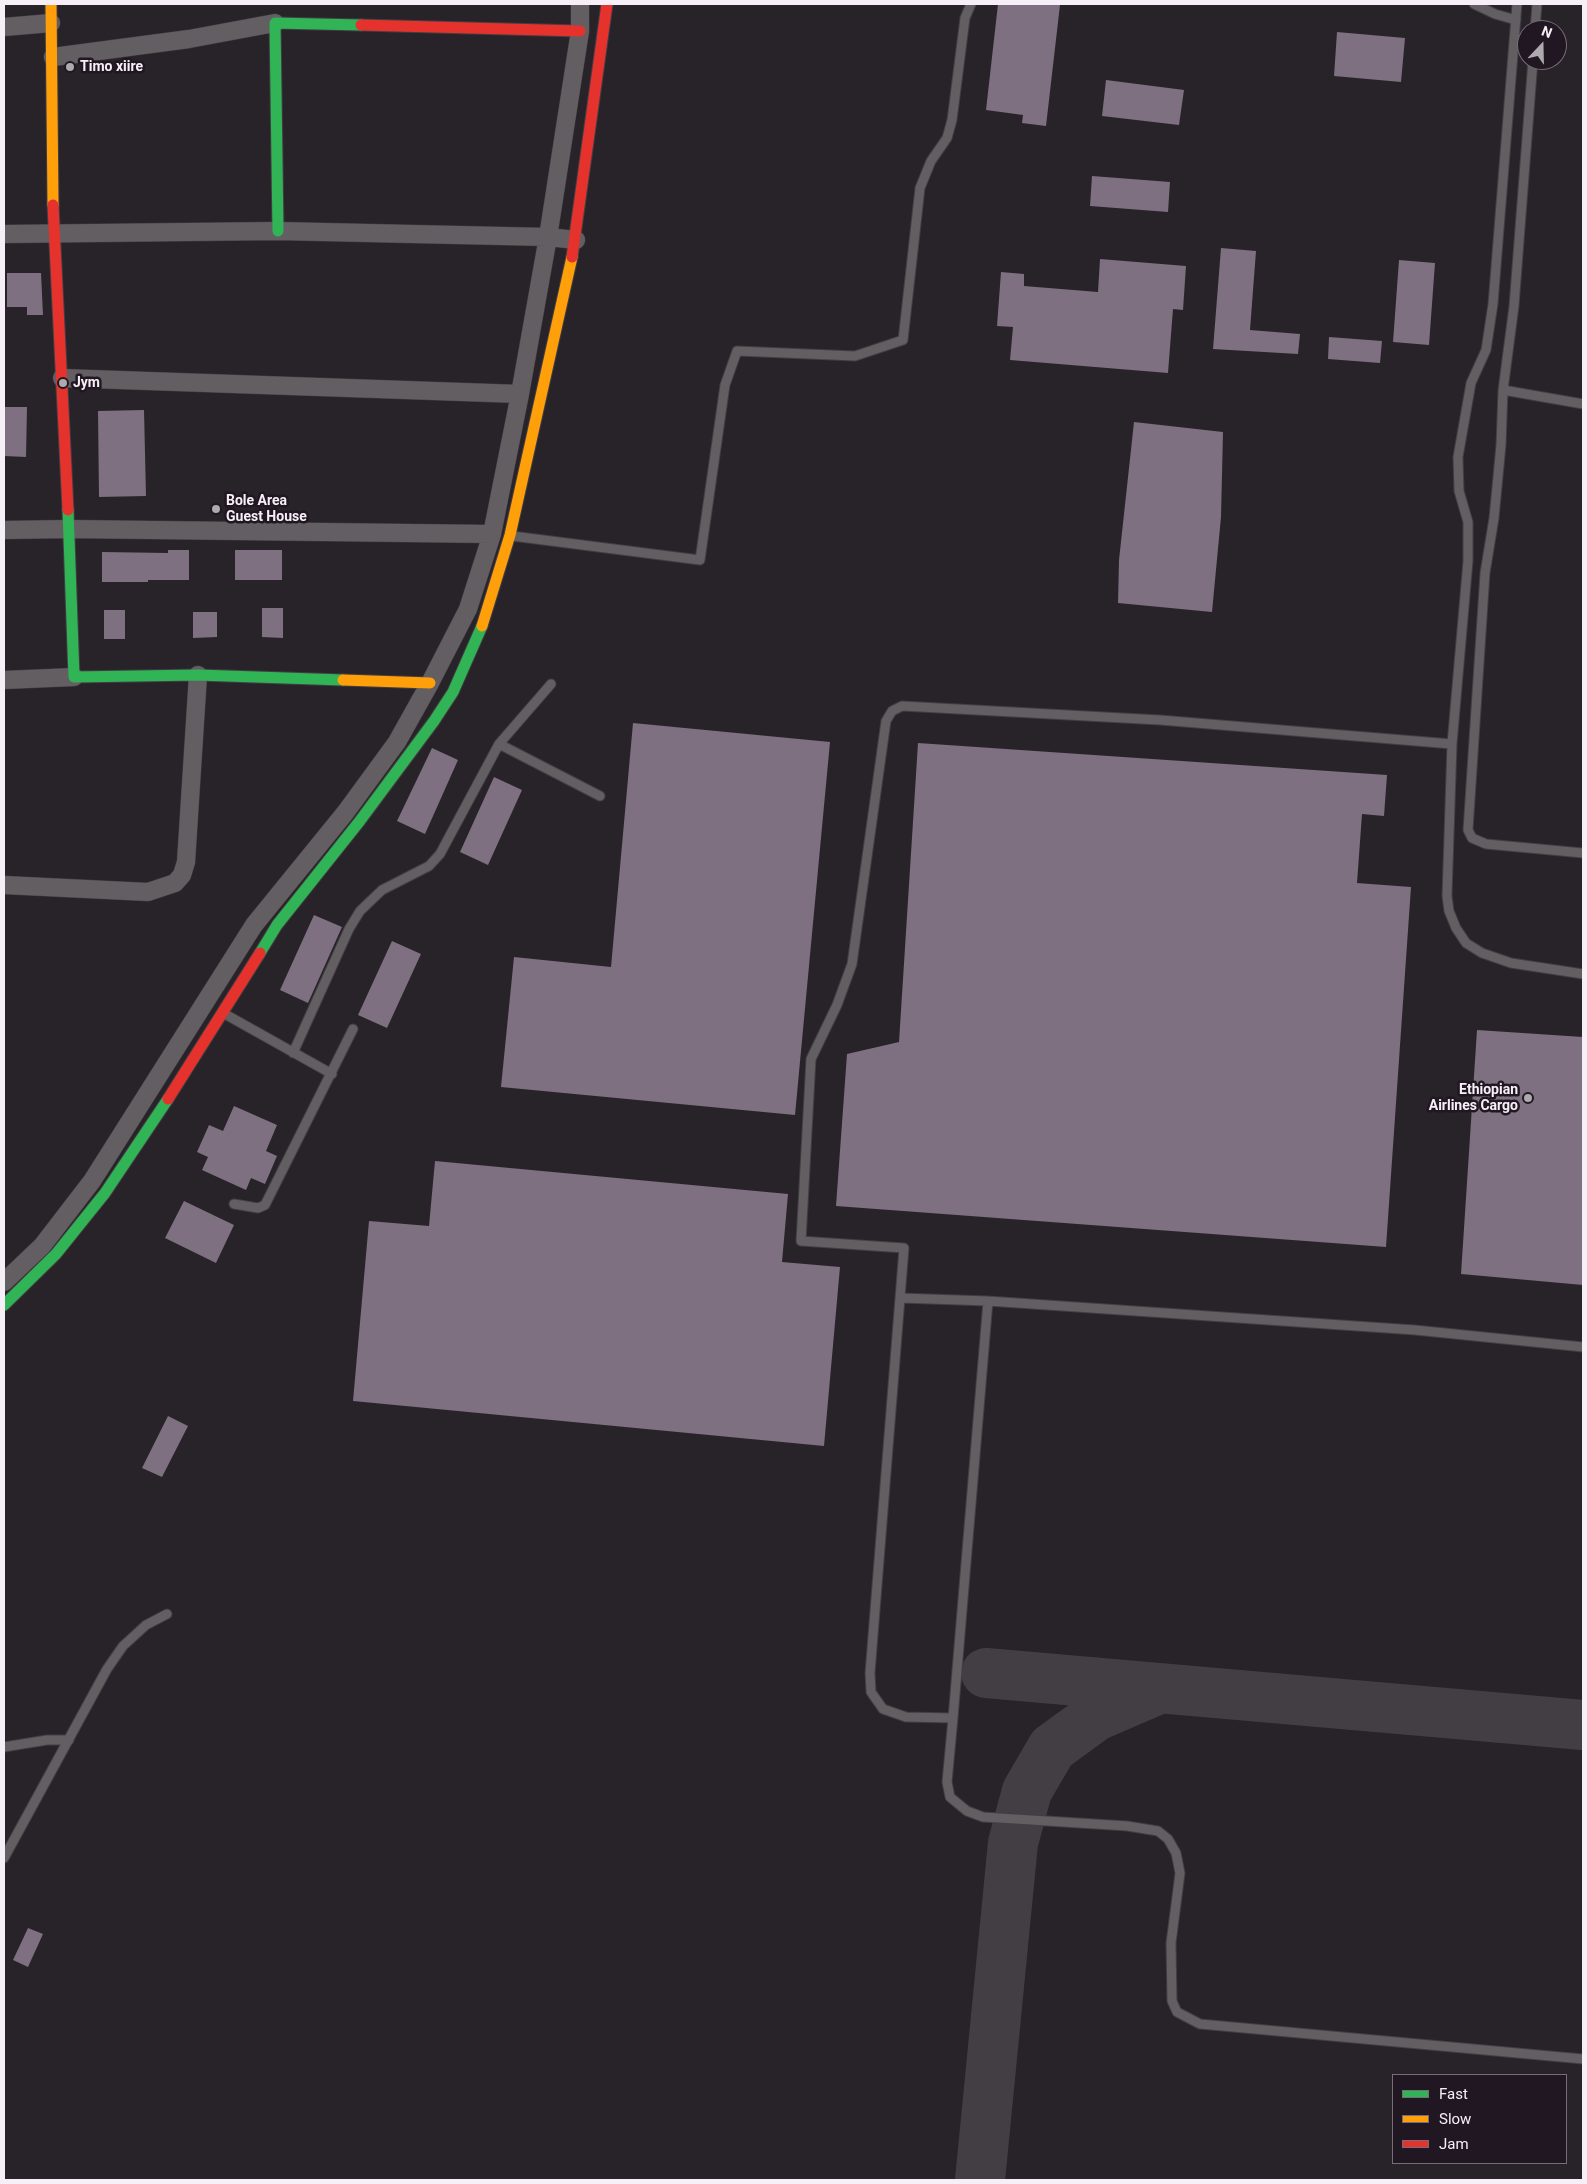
<!DOCTYPE html>
<style>
body{margin:0}
#map{position:relative;width:1587px;height:2184px;overflow:hidden;background:#282329;font-family:Roboto,sans-serif}
canvas{display:block}
.frame{position:absolute;inset:0;border:5px solid #f6eff7;pointer-events:none}
.legend{position:absolute;left:1392px;top:2074px;width:175px;height:90px;box-sizing:border-box;background:#211722;border:1px solid #766d77;margin:0;padding:6px 9px;list-style:none;font-size:15px;color:#f6eff7}
.legend li{display:flex;align-items:center;gap:10px;height:25px}
.legend b{width:25px;border:1px solid #766d77}
.north{position:absolute;left:1517px;top:20px;width:50px;height:50px;box-sizing:border-box;background:#211722;border:1px solid #766d77;border-radius:50%;rotate:21deg;font-size:14px;font-weight:700;line-height:20px;text-align:center;color:#f6eff7}
.north::after{content:'';display:block;margin:auto;width:18px;height:22px;background:#aea8af;clip-path:polygon(50% 0,100% 100%,50% 72%,0 100%)}
</style>
<div id="map">
<canvas width="1587" height="2184"></canvas>
<div class="frame"></div>
<ul class="legend">
<li><b style="height:6px;background:#30b455"></b>Fast</li>
<li><b style="height:6px;background:#ff9f0a"></b>Slow</li>
<li><b style="height:6px;background:#e5322d"></b>Jam</li>
</ul>
<div class="north">N</div>
</div>
<script>
const ctx = document.querySelector('canvas').getContext('2d');
ctx.lineJoin = 'round';
const shape = rows => new Path2D(rows.map(r => 'M' + r).join(''));
function stroke(path, color, width, dash) { ctx.strokeStyle = color; ctx.lineWidth = width; ctx.lineCap = dash ? 'butt' : 'round'; ctx.setLineDash(dash || []); ctx.stroke(path); }
function fill(path, color) { ctx.fillStyle = color; ctx.fill(path, 'evenodd'); }
function label(font, color, halo, rows, align = 'center') {
  ctx.font = font + ' Roboto,sans-serif'; ctx.lineWidth = 5; ctx.setLineDash([]); ctx.textBaseline = 'middle'; ctx.strokeStyle = halo; ctx.fillStyle = color; for (const [text, x, y, turn = 0] of rows) {
    ctx.save(); ctx.translate(x, y); ctx.rotate((+turn || 0) * Math.PI / 180); ctx.textAlign = isNaN(turn) ? turn : align; if (halo) ctx.strokeText(text, 0, 0); ctx.fillText(text, 0, 0); ctx.restore();
  }
}
stroke(shape([
 [986,1673,1583,1725],
 [980,2180,1013,1843,1027,1791,1052,1748,1096,1716,1154,1691]
]), '#423e44', 50);
fill(shape([
 [998,4,1060,5,1046,126,1022,123,1023,115,986,110],
 [1337,32,1405,38,1401,82,1334,76],
 [1106,80,1184,90,1179,125,1102,116],
 [1092,176,1170,182,1168,212,1090,206],
 [1221,248,1256,251,1250,330,1300,334,1298,354,1213,349],
 [1100,259,1186,266,1183,310,1173,309,1168,373,1010,360,1013,327,997,326,1001,272,1024,274,1024,286,1098,292],
 [1399,260,1435,263,1429,345,1393,342],
 [7,273,41,273,43,315,27,315,27,307,7,307],
 [1329,337,1382,341,1380,363,1328,359],
 [4,407,27,407,26,457,4,456],
 [144,410,146,496,99,497,98,411],
 [1134,422,1223,432,1221,517,1212,612,1118,603,1119,560],
 [168,550,189,550,189,580,148,580,148,582,102,582,102,552,168,553],
 [235,550,282,550,282,580,235,580],
 [262,608,283,608,283,638,262,637],
 [104,610,125,610,125,639,104,639],
 [193,612,217,612,217,637,193,638],
 [633,723,830,742,795,1115,501,1087,514,957,611,967],
 [918,743,1387,775,1384,816,1362,814,1357,883,1411,887,1386,1247,836,1206,847,1054,899,1042],
 [432,748,458,760,425,834,397,821],
 [494,777,522,790,488,865,460,852],
 [314,915,342,927,308,1003,280,990],
 [392,941,421,954,387,1028,358,1015],
 [1477,1030,1583,1037,1583,1285,1461,1274],
 [234,1106,277,1125,266,1151,277,1156,265,1184,251,1178,246,1190,202,1170,208,1157,197,1152,209,1125,223,1131],
 [435,1161,788,1194,782,1262,840,1267,824,1446,353,1401,369,1221,429,1226],
 [184,1201,234,1225,216,1263,165,1238],
 [168,1416,188,1426,162,1477,142,1468],
 [28,1928,43,1934,28,1967,13,1960]
]), '#7e6f81');
const lane = shape([
 [1474,4,1495,14,1516,20],
 [1517,4,1493,304,1486,350,1471,383,1458,457,1459,491,1468,522,1468,561,1452,744,1447,896,1449,911,1456,928,1466,943,1482,953,1511,963,1583,974],
 [1535,30,1537,4],
 [1533,60,1514,306,1503,390,1501,445,1494,518,1485,573,1468,830,1472,838,1486,844,1583,853],
 [1503,390,1583,404],
 [512,536,700,560,725,385,737,351,855,356,903,340,920,188,931,161,947,138,952,120,965,18,971,4],
 [499,744,600,796],
 [1452,744,1160,720,902,706,892,711,886,721,852,964,837,1005,811,1059,801,1241,904,1248,870,1673,871,1692,883,1709,906,1717,953,1718,947,1782,950,1797,967,1811,983,1817,1127,1826,1158,1831,1168,1839,1176,1853,1180,1873,1171,1943,1172,2001,1177,2012,1200,2024,1583,2059],
 [223,1013,332,1074],
 [293,1053,349,929,360,911,382,890,429,866,440,854,499,744,551,684],
 [234,1204,258,1208,265,1205,353,1029],
 [900,1298,988,1301,1415,1330,1583,1347],
 [953,1718,988,1301],
 [4,1747,47,1740,69,1740],
 [4,1858,107,1669,123,1646,146,1625,167,1614]
]);
const street = shape([
 [4,27,51,23],
 [53,57,189,39,275,23],
 [4,234,278,231,548,237,576,240],
 [62,378,520,394],
 [4,530,69,529,492,534],
 [4,680,74,677],
 [4,885,148,892,175,883,182,875,186,862,198,675],
 [4,1282,42,1246,92,1181,254,925,345,813,397,742,430,683,468,609,492,534,520,394,548,237,580,31,580,4]
]);
const fast = shape([
 [278,231,275,23,361,25],
 [68,510,74,677,198,675,343,680],
 [260,953,277,925,359,822,434,721,453,692,482,626],
 [4,1305,56,1254,105,1193,168,1099]
]);
const slow = shape([
 [51,4,53,205],
 [482,626,510,535,572,257],
 [343,680,430,683]
]);
const jam = shape([
 [361,25,580,31],
 [53,205,68,510],
 [572,257,607,4],
 [168,1099,260,953]
]);
stroke(lane, '#423e43', 11);
stroke(street, '#423e43', 19);
stroke(fast, '#423e43', 13);
stroke(slow, '#423e43', 13);
stroke(jam, '#423e43', 13);
stroke(lane, '#625e62', 9);
stroke(street, '#625e62', 18);
stroke(fast, '#30b455', 11);
stroke(slow, '#ff9f0a', 11);
stroke(jam, '#e5322d', 11);
for (const [x, y, r, color] of [
 [70,67,5,"#aea8af"],
 [63,383,5,"#aea8af"],
 [216,509,5,"#aea8af"],
 [1528,1098,5,"#aea8af"]
]) { const dot = new Path2D(); dot.arc(x, y, r, 0, 2 * Math.PI); ctx.fillStyle = color; ctx.fill(dot); stroke(dot, '#211722', 2); }
label('bold 14px', '#f6eff7', '#211722', [
 ["Timo xiire",80,67],
 ["Jym",73,383],
 ["Bole Area",226,501],
 ["Guest House",226,517],
 ["Ethiopian",1518,1090,"right"],
 ["Airlines Cargo",1518,1106,"right"]
], 'left');
</script>
